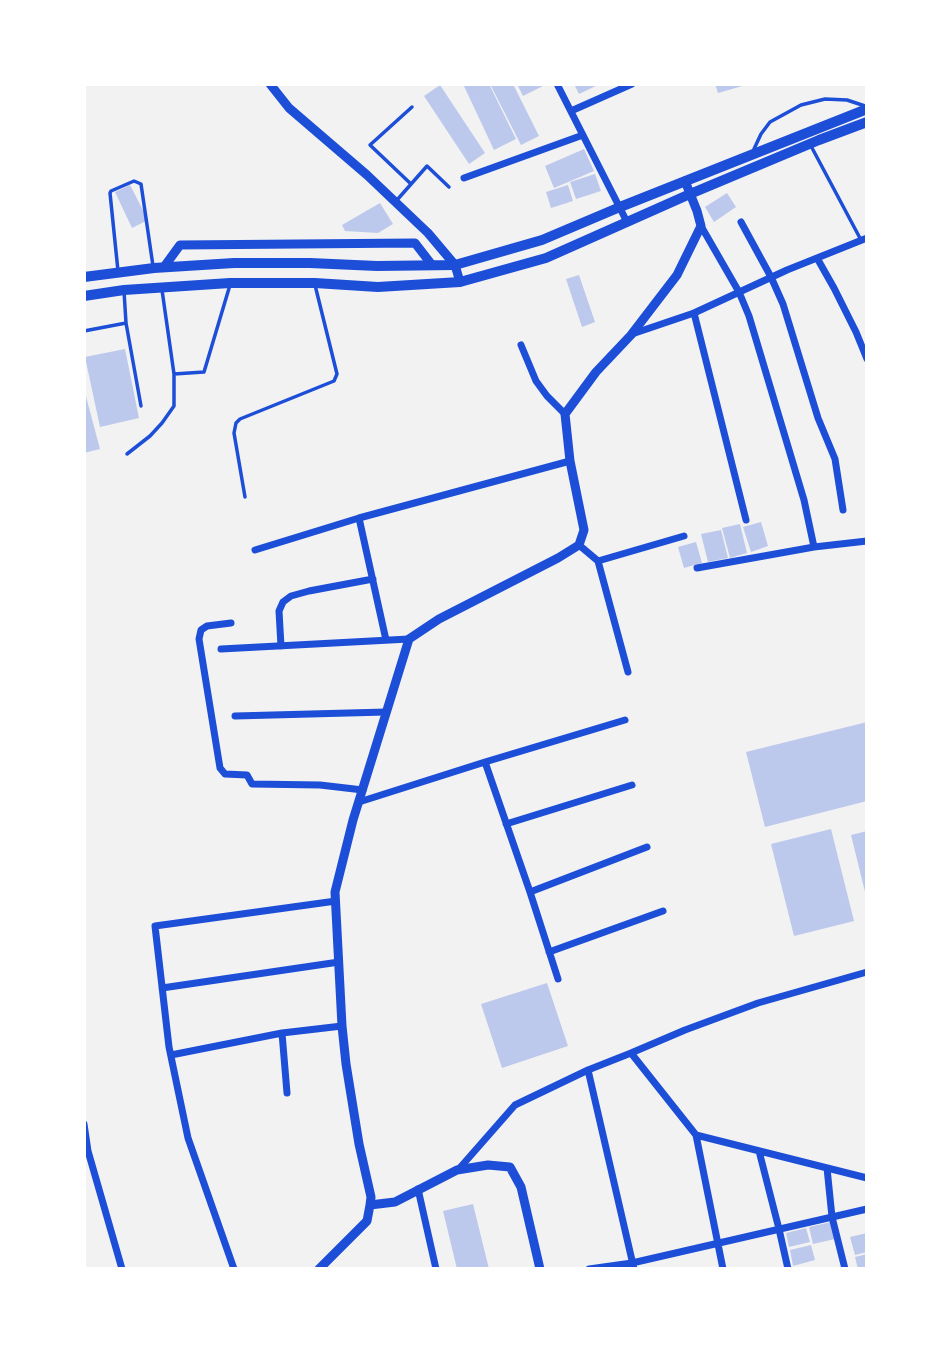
<!DOCTYPE html>
<style>
body{margin:0}
#map{position:relative;width:951px;height:1353px;overflow:hidden;background:#f2f2f2;font-family:Merriweather,serif}
canvas{display:block}
.frame{position:absolute;inset:0;border:86px solid #fff;pointer-events:none}
</style>
<div id="map">
<canvas width="951" height="1353"></canvas>
<div class="frame"></div>
</div>
<script>
const ctx = document.querySelector('canvas').getContext('2d');
ctx.lineJoin = 'round';
function fill(path, color) { ctx.fillStyle = color; ctx.fill(path, 'evenodd'); }
const shape = rows => new Path2D(rows.map(r => 'M' + r).join(''));
function stroke(path, color, width, dash) { ctx.strokeStyle = color; ctx.lineWidth = width; ctx.lineCap = dash ? 'butt' : 'round'; ctx.setLineDash(dash || []); ctx.stroke(path); }
fill(shape([
 [463,84,489,84,516,139,494,150],
 [490,84,513,84,539,136,521,145],
 [517,84,547,84,523,96],
 [574,84,600,84,579,94],
 [715,84,746,84,746,85,718,93],
 [440,85,485,153,469,164,424,96],
 [584,149,594,171,554,188,545,166],
 [595,174,601,191,576,199,570,182],
 [130,185,148,220,132,228,115,192],
 [568,185,573,201,551,208,546,192],
 [727,193,736,207,714,222,705,207],
 [380,203,393,224,378,233,345,231,342,225],
 [579,275,595,322,582,327,566,279],
 [125,349,139,418,100,427,85,357],
 [84,389,100,449,84,453],
 [761,522,768,546,751,552,743,527],
 [740,524,747,553,730,558,722,528],
 [721,530,728,558,708,562,701,534],
 [696,542,702,563,684,568,678,547],
 [867,722,867,801,765,827,746,752],
 [831,829,854,921,794,936,771,844],
 [867,831,867,895,866,896,851,835],
 [547,983,568,1046,502,1068,481,1004],
 [473,1204,489,1269,457,1269,443,1211],
 [831,1222,835,1239,813,1244,809,1227],
 [806,1228,810,1242,789,1247,786,1233],
 [867,1233,867,1252,855,1255,850,1237],
 [811,1245,815,1260,793,1266,790,1250],
 [867,1254,867,1269,858,1269,855,1257]
]), '#bdc9ec');
stroke(shape([
 [811,146,861,240],
 [754,149,761,134,770,122,801,105,825,99,847,100,865,106],
 [411,184,370,145,412,107],
 [397,200,427,166,449,187],
 [118,271,110,193,111,191,134,181,141,184,153,266],
 [162,290,174,374],
 [124,291,126,323],
 [84,331,126,323,141,406],
 [127,454,150,436,162,423,174,406,174,374,204,372,230,285],
 [245,497,234,433,236,423,240,419,334,381,337,374,315,285]
]), '#1d4ed8', 3.5);
stroke(shape([
 [557,84,627,222],
 [571,111,632,84],
 [464,178,583,135],
 [741,222,771,277,783,304,818,418,835,459,843,510],
 [701,226,739,292,749,316,804,500,814,547],
 [817,258,834,288,856,332,867,359],
 [694,313,746,520],
 [632,334,694,313,787,270,867,238],
 [521,345,536,381,547,396,565,414],
 [359,518,386,640],
 [579,545,598,561,684,536],
 [255,550,359,518,570,461],
 [598,561,628,672],
 [697,568,814,547,867,541],
 [231,623,207,626,201,630,199,639,220,768,225,774,247,775,252,784,320,785,363,790],
 [281,646,279,611,283,602,291,596,309,591,373,579],
 [221,649,409,639],
 [235,716,386,712],
 [485,762,530,892,558,979],
 [359,802,485,762,625,720],
 [506,824,632,785],
 [530,892,647,847],
 [549,952,663,911],
 [162,988,339,962],
 [282,1033,287,1093],
 [631,1053,685,1030,758,1003,867,972],
 [171,1055,282,1033,342,1026],
 [588,1070,634,1269],
 [84,1124,88,1151,122,1269],
 [696,1135,723,1269],
 [759,1151,779,1229,788,1269],
 [827,1168,832,1217,845,1269],
 [458,1170,515,1105,588,1070,631,1053,696,1135,867,1178],
 [418,1189,436,1269],
 [234,1269,188,1138,169,1047,155,926,336,901],
 [589,1269,632,1263,867,1209]
]), '#1d4ed8', 7);
stroke(shape([
 [270,84,289,108,367,175,428,233,455,265,460,282],
 [164,267,180,245,415,243,432,265],
 [370,1205,395,1202,457,1170,488,1165,510,1167,521,1187,540,1269],
 [319,1269,367,1221,370,1205,371,1197,359,1144,346,1064,342,1026,335,892,353,820,409,639,439,619,558,558,579,545,584,530,570,461,565,414,596,372,631,335,677,275,701,226,697,211,685,181]
]), '#1d4ed8', 9);
stroke(shape([
 [84,277,154,268,234,263,310,263,377,266,455,265,542,240,620,207,867,109],
 [84,296,124,290,230,283,315,283,378,287,460,282,546,258,690,194,819,140,867,122]
]), '#1d4ed8', 10);
</script>
